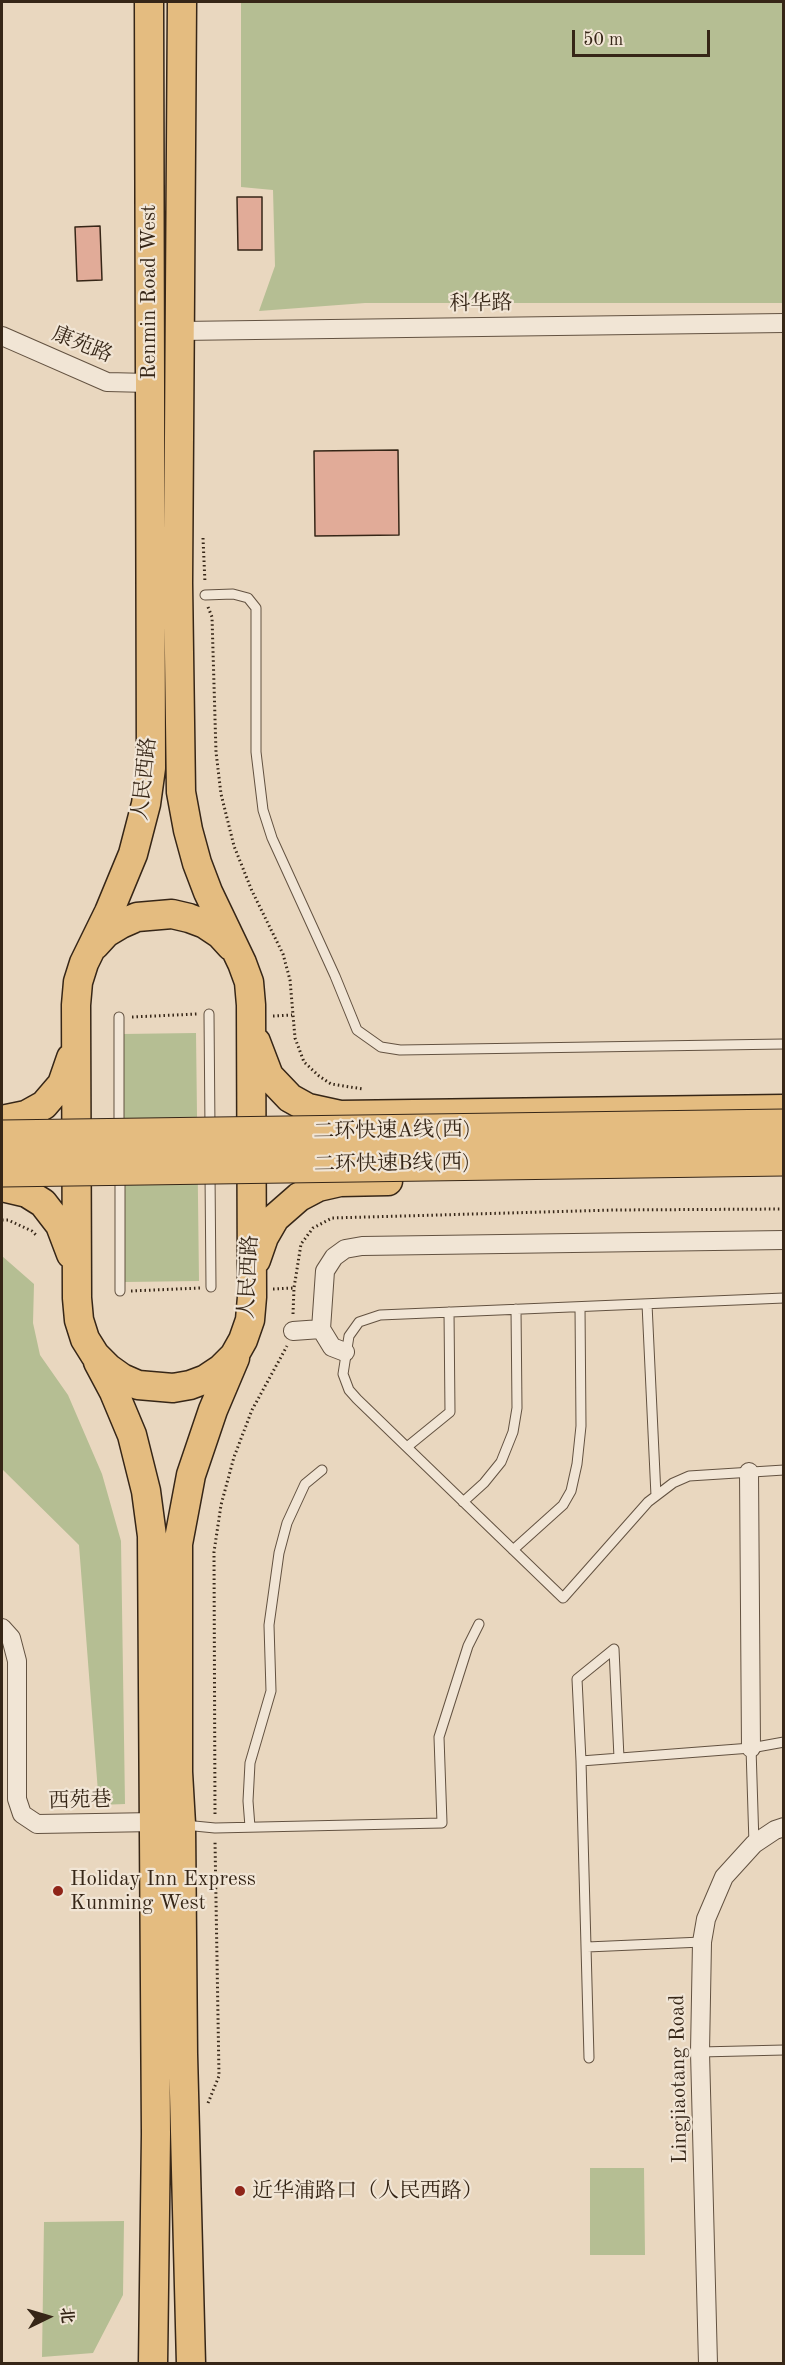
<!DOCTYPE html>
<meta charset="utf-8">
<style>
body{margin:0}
#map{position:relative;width:785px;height:2365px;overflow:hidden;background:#e9d7bf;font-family:"Old Standard TT","Noto Serif SC",serif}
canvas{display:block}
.frame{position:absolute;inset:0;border:3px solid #362617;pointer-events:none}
.north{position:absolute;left:18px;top:2287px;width:60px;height:60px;-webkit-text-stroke:4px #f1e5d5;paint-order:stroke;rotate:85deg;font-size:16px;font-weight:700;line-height:24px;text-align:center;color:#362617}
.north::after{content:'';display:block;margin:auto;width:21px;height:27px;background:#362617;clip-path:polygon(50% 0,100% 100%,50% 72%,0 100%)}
.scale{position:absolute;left:572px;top:30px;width:138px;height:27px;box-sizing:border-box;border:3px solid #362617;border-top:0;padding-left:8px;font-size:18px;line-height:21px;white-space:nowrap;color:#362617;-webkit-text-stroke:4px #f1e5d5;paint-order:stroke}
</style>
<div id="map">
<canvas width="785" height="2365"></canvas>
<div class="frame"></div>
<div class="north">北</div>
<div class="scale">50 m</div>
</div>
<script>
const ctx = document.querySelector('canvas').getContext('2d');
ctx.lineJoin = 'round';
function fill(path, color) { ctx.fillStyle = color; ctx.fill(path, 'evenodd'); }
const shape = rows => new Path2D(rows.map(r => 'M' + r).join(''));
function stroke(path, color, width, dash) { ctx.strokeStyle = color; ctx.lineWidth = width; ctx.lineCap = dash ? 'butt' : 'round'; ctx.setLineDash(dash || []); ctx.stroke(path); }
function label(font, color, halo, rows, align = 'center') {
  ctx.font = font + ' "Old Standard TT","Noto Serif SC",serif'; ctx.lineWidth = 4.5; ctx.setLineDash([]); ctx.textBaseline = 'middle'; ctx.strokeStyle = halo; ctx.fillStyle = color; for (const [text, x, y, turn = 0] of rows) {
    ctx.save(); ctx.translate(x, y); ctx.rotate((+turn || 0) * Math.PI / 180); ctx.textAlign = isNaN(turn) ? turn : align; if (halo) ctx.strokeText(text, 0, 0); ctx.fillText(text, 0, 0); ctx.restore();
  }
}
fill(shape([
 [241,2,783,2,783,303,365,303,259,311,275,266,273,190,241,187],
 [196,1033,199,1281,125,1282,122,1034],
 [2,1256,34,1284,33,1323,40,1355,68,1395,102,1474,121,1541,125,1804,99,1805,79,1545,2,1469],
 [590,2168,644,2168,645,2255,590,2255],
 [124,2221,123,2295,93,2353,42,2357,44,2222]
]), '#b5be93');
const building = shape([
 [237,197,262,197,262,250,238,250,237,197],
 [100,226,102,280,77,281,75,227,100,226],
 [398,450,399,535,315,536,314,451,398,450]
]);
fill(building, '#e1ab98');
stroke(building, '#362617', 1.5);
const lane = shape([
 [205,595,233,594,248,598,256,608,256,752,263,810,272,838,335,976,357,1030,381,1047,400,1050,784,1044],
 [209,1014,210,1129],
 [119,1017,119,1129],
 [120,1173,120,1291],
 [210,1173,211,1287],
 [784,1298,380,1315,359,1322,349,1336,343,1374,349,1390,357,1399,563,1598,648,1502,673,1483,689,1476,784,1470],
 [647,1304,656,1496],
 [407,1447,450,1412,449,1312],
 [463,1502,484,1483,501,1462,513,1432,517,1408,516,1309],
 [513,1550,563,1505,571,1491,577,1464,581,1426,580,1307],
 [751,1748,784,1742],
 [581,1761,577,1679,614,1649,619,1758],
 [184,1825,215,1828,442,1823,439,1737,468,1646,479,1624],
 [250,1827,248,1801,250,1763,271,1691,269,1625,279,1553,287,1523,305,1484,322,1470],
 [587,1947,702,1942],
 [700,2052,784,2050],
 [589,2058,581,1761,751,1748,754,1844]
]);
const street = shape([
 [180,331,784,323],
 [2,336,107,382,149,383],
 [293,1331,321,1329],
 [345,1352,332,1347,321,1329,325,1271,334,1257,345,1249,362,1246,784,1240],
 [749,1472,751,1748],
 [2,1628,11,1638,17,1661,17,1799,22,1814,37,1824,155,1822],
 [708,2364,700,2052,702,1942,706,1919,724,1877,754,1844,775,1830,784,1827]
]);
const primary = shape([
 [149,2,151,768,146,804,133,854,109,912,84,963,78,982,76,1005,77,1298,79,1320,85,1339,95,1355,108,1368,122,1378,138,1385,173,1388,190,1385,206,1379,221,1369,234,1356,243,1340,250,1320,252,1297,251,1005,249,982,242,963,208,892,197,863,188,830,181,792,178,583,182,2],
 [95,945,106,933,121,924,137,917,172,914,189,918,205,924,220,934,231,946],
 [256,1042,269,1076,290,1098,308,1108,340,1115,784,1109],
 [2,1120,26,1115,44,1105,62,1084,71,1058],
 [2,1187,27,1193,43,1203,60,1225,71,1254],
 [256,1260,264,1237,275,1218,299,1197,318,1187,340,1182,388,1181],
 [98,1362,114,1392,132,1435,146,1491,152,1536,156,2134,153,2364],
 [191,2364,183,2054,181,1824,178,1772,178,1544,191,1475,213,1410,235,1358]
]);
stroke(lane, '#635241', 11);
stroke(street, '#635241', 20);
stroke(primary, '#362617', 31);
stroke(shape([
 [203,538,205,583],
 [208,607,212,617,216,752,221,794,234,846,252,891,283,954,290,980,295,1038,304,1062,319,1076,331,1084,363,1089],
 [273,1016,292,1015],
 [132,1017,197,1014],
 [2,1220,8,1220,32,1231,37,1236],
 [273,1289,294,1288],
 [131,1291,200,1288],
 [293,1314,294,1288,301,1244,313,1228,332,1218,614,1210,784,1209],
 [215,1814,214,1552,221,1505,234,1457,252,1410,287,1346],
 [208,2103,219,2076,215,1841]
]), '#362617', 3, [1.5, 3]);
stroke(lane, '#f1e5d5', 9);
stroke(street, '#f1e5d5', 18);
stroke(primary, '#e4bc80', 28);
const highwayBridge = shape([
 [2,1137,784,1126],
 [2,1170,784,1159]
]);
stroke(highwayBridge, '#362617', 35, []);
stroke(highwayBridge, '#e4bc80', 33);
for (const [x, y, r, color] of [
 [58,1891,6,"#8f2418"],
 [240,2191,6,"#8f2418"]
]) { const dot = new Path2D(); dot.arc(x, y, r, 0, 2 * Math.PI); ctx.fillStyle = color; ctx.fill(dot); stroke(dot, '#f1e5d5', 2); }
label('21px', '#362617', '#f1e5d5', [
 ["Renmin Road West",149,292,-90],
 ["科华路",481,304,-1],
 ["康苑路",82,345,22],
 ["人民西路",145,779,-84],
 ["二环快速A线(西)",392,1131,-1],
 ["二环快速B线(西)",392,1164,-1],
 ["人民西路",249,1277,-87],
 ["西苑巷",80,1801,-2],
 ["Lingjiaotang Road",679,2079,-91]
]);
label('21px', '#362617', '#f1e5d5', [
 ["Holiday Inn Express",70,1879],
 ["Kunming West",70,1903],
 ["近华浦路口（人民西路）",252,2191]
], 'left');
</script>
